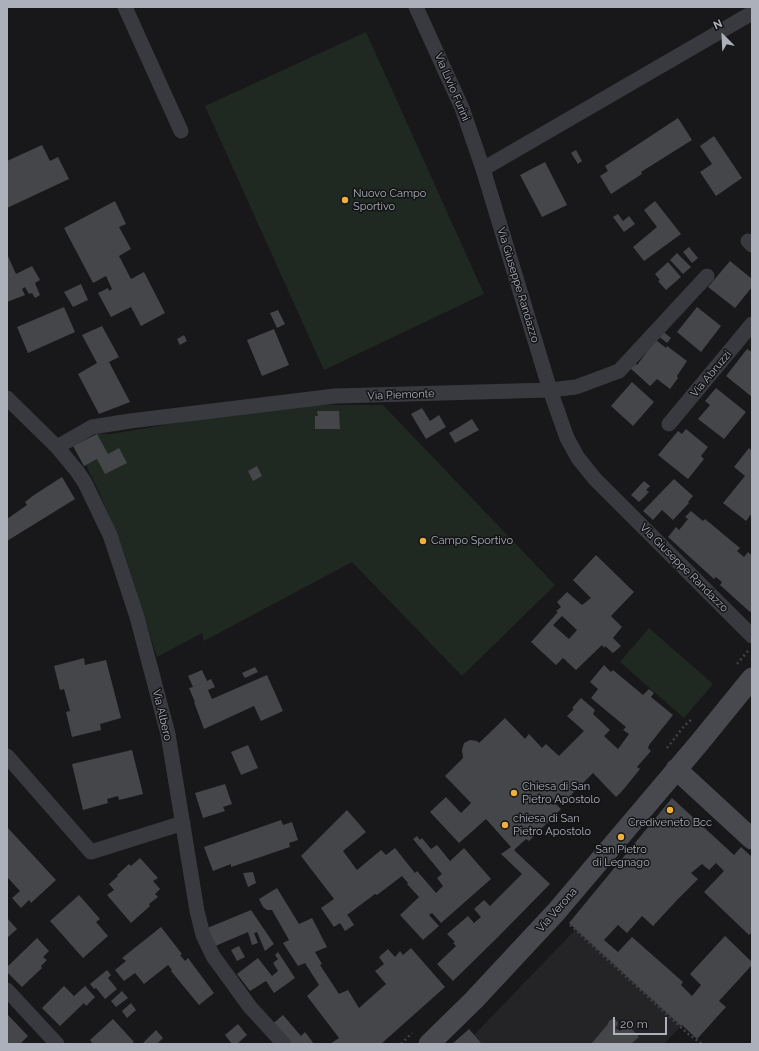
<!DOCTYPE html>
<style>
body{margin:0}
#map{position:relative;width:759px;height:1051px;overflow:hidden;background:#18181a;font-family:Raleway,sans-serif}
canvas{display:block}
.frame{position:absolute;inset:0;border:8px solid #abb0ba;pointer-events:none}
.north{position:absolute;left:703px;top:16px;width:40px;height:40px;-webkit-text-stroke:3px #131315;paint-order:stroke;rotate:336deg;font-size:11px;font-weight:700;line-height:16px;text-align:center;color:#abb0ba}
.north::after{content:'';display:block;margin:auto;width:14px;height:18px;background:#abb0ba;clip-path:polygon(50% 0,100% 100%,50% 72%,0 100%)}
.scale{position:absolute;left:613px;top:1017px;width:54px;height:18px;box-sizing:border-box;border:2px solid #abb0ba;border-top:0;padding-left:5px;font-size:12px;line-height:14px;white-space:nowrap;color:#abb0ba;-webkit-text-stroke:3px #131315;paint-order:stroke}
</style>
<div id="map">
<canvas width="759" height="1051"></canvas>
<div class="frame"></div>
<div class="north">N</div>
<div class="scale">20 m</div>
</div>
<script>
const ctx = document.querySelector('canvas').getContext('2d');
ctx.lineJoin = 'round';
function fill(path, color) { ctx.fillStyle = color; ctx.fill(path, 'evenodd'); }
const shape = rows => new Path2D(rows.map(r => 'M' + r).join(''));
function stroke(path, color, width, dash) { ctx.strokeStyle = color; ctx.lineWidth = width; ctx.lineCap = dash ? 'butt' : 'round'; ctx.setLineDash(dash || []); ctx.stroke(path); }
function label(font, color, halo, rows, align = 'center') {
  ctx.font = font + ' Raleway,sans-serif'; ctx.lineWidth = 3; ctx.setLineDash([]); ctx.textBaseline = 'middle'; ctx.strokeStyle = halo; ctx.fillStyle = color; for (const [text, x, y, turn = 0] of rows) {
    ctx.save(); ctx.translate(x, y); ctx.rotate((+turn || 0) * Math.PI / 180); ctx.textAlign = isNaN(turn) ? turn : align; if (halo) ctx.strokeText(text, 0, 0); ctx.fillText(text, 0, 0); ctx.restore();
  }
}
fill(shape([
 [576,929,681,1026,664,1044,482,1044,474,1035]
]), '#242427');
fill(shape([
 [366,32,484,294,324,370,205,106],
 [321,405,383,405,555,585,462,676,352,562,204,641,202,633,157,657,124,552,113,526,99,492,86,465,84,466,73,446,97,434,112,434,239,412],
 [649,628,713,684,684,718,620,662]
]), '#202921');
fill(shape([
 [678,118,692,140,641,172,642,174,611,194,600,176,608,171,605,166],
 [714,136,742,178,716,196,700,172,712,164,700,146],
 [42,145,50,161,58,157,69,179,7,208,7,161],
 [576,150,582,161,578,164,571,153],
 [545,162,567,205,542,217,520,175],
 [115,201,126,224,119,227,131,249,119,256,131,279,144,272,165,313,141,326,131,307,111,317,98,293,108,288,109,291,112,289,106,276,93,283,64,228],
 [655,201,681,234,644,261,633,247,657,227,644,210],
 [618,214,623,221,629,216,635,224,624,232,613,217],
 [689,247,698,258,692,263,683,252],
 [677,253,691,267,683,274,670,260],
 [7,254,16,274,32,266,40,280,35,283,40,295,35,298,32,293,29,294,25,287,22,289,25,295,7,302],
 [730,261,752,279,752,287,735,308,708,287],
 [668,262,681,277,666,290,658,281,660,280,655,274],
 [81,284,88,300,73,307,64,292],
 [64,307,75,332,28,353,17,327],
 [697,307,721,326,701,352,677,332],
 [278,310,285,324,277,328,270,313],
 [102,326,119,357,109,362,130,402,99,414,78,374,97,363,82,335],
 [274,329,289,365,262,376,247,340],
 [661,330,671,338,667,343,657,335],
 [184,335,187,341,180,345,177,339],
 [656,340,666,348,667,346,687,361,677,376,678,378,670,389,657,379,650,386,629,367,634,362,637,365],
 [747,349,752,352,752,397,726,376],
 [632,382,654,402,633,426,611,406],
 [716,388,746,412,724,439,698,419,710,405,705,401],
 [422,408,430,421,439,415,446,427,426,439,411,414],
 [317,411,339,411,340,429,315,429,315,416,318,416],
 [472,419,479,430,455,443,449,433],
 [686,429,708,447,701,456,704,459,688,479,658,455,678,431,682,434],
 [97,434,108,454,119,448,127,463,105,474,97,459,84,466,73,446],
 [749,448,752,451,752,513,746,521,723,503,745,476,734,467],
 [257,466,262,476,253,481,248,471],
 [62,477,75,499,7,541,7,519,27,505,25,502,34,495],
 [674,479,693,496,688,502,689,503,673,520,662,510,653,520,643,511],
 [644,481,650,486,646,490,649,492,639,502,631,495],
 [691,511,703,521,705,519,740,548,737,551,744,557,748,552,752,556,752,610,750,612,720,585,722,582,716,577,714,579,668,537,676,527,679,530,688,519,685,517],
 [596,555,634,592,611,616,622,627,613,638,621,646,613,653,605,646,604,648,602,645,576,670,563,658,556,665,531,642,558,612,556,611,561,607,557,602,567,592,582,605,591,598,573,580],
 [562,616,577,630,569,639,553,625],
 [84,658,85,665,106,660,121,718,100,724,101,730,72,737,66,712,70,711,64,689,60,690,54,666],
 [604,665,611,672,613,670,643,695,649,689,654,693,651,697,673,715,649,745,648,748,651,751,637,767,640,769,623,790,616,797,593,773,566,800,559,794,550,803,553,805,555,803,561,809,529,841,526,839,514,850,550,884,498,937,453,981,437,964,456,946,453,943,455,942,447,934,468,916,474,923,481,917,474,909,484,900,490,906,522,874,501,854,511,847,486,819,459,843,430,812,446,797,461,813,471,803,445,776,463,758,462,750,464,743,470,740,477,741,479,743,505,718,525,739,529,734,542,748,546,744,559,756,584,731,567,716,574,709,572,708,581,698,595,710,593,714,610,730,604,736,618,749,629,734,623,730,626,727,591,698,598,689,590,682],
 [255,667,258,672,245,678,242,673],
 [202,670,207,681,211,679,215,687,208,690,212,699,267,675,283,711,261,721,254,706,204,729,194,702,195,702,189,688,193,687,188,676],
 [248,745,258,768,241,775,231,752],
 [132,750,143,794,119,800,118,796,107,799,108,803,83,810,72,764],
 [225,784,232,804,223,807,225,811,203,818,195,793],
 [672,798,734,855,741,847,752,857,752,932,749,935,704,892,724,871,716,863,709,870,702,864,691,873,698,879,678,899,653,926,642,916,627,933,618,925,604,940,618,952,632,937,683,982,681,985,692,996,701,985,690,974,725,936,752,962,752,965,719,1001,726,1007,697,1039,682,1025,681,1026,569,923],
 [347,810,366,832,343,851,357,870,381,850,386,855,395,848,415,873,417,871,436,893,443,886,437,878,442,874,413,839,417,836,420,840,422,838,431,849,437,845,450,861,464,848,491,879,441,923,432,913,429,915,439,926,423,940,400,915,419,897,407,884,408,883,402,876,377,895,375,894,347,915,349,917,354,925,345,931,340,923,334,927,321,908,334,899,301,856],
 [281,820,283,825,292,822,298,840,289,843,290,847,231,867,231,864,213,871,204,847],
 [7,827,56,880,31,903,29,900,21,908,12,898,20,891,7,877],
 [140,858,158,878,153,881,160,889,155,894,158,897,149,904,150,906,131,923,107,895,114,890,109,884,118,876,117,875,129,864,131,866],
 [253,872,256,883,248,887,243,873],
 [277,888,299,924,312,918,327,947,315,952,322,964,320,965,339,994,348,990,359,1008,386,984,375,971,384,964,379,957,388,949,395,957,400,951,403,955,411,948,445,987,381,1044,330,1044,339,1038,307,996,319,985,305,963,298,966,283,943,289,940,272,910,267,910,263,907,259,899],
 [79,895,100,919,96,922,108,936,83,958,50,921],
 [251,910,274,944,265,951,257,932,254,933,258,943,252,945,248,932,213,947,205,929],
 [7,918,17,929,7,938],
 [161,927,182,954,180,955,185,961,188,958,214,993,199,1005,171,971,172,970,168,965,144,984,135,973,124,981,115,970,126,961,122,958],
 [37,938,49,951,43,957,47,960,41,966,42,968,22,987,7,972,7,967],
 [239,946,245,957,237,961,231,950],
 [278,952,295,978,274,993,266,981,250,991,237,974,258,958,272,976,278,971,273,963,278,959,275,955],
 [107,970,111,975,108,978,117,989,105,999,96,988,94,989,90,984],
 [64,986,74,996,85,986,95,997,86,1006,84,1003,60,1026,42,1008],
 [122,991,128,998,116,1007,111,1001],
 [131,1003,136,1010,127,1018,122,1011],
 [7,1014,28,1036,20,1044,9,1044,8,1043,7,1044],
 [283,1015,301,1036,305,1032,314,1044,285,1044,269,1027],
 [614,1018,618,1023,617,1026,615,1028,620,1031,627,1024,639,1037,632,1043,633,1044,591,1044,608,1024,609,1021],
 [113,1019,134,1042,131,1044,93,1044,90,1040],
 [238,1024,247,1035,237,1044,232,1044,225,1035],
 [469,1029,482,1044,452,1044],
 [156,1030,163,1038,157,1044,145,1044,143,1043]
]), '#45464a');
stroke(shape([
 [737,664,748,651],
 [667,748,685,725,692,719],
 [570,925,687,1033,702,1044],
 [401,1044,412,1033]
]), '#3f4146', 2.5, [2, 3]);
stroke(shape([
 [125,7,181,131],
 [416,7,462,108,483,169],
 [752,13,483,169,550,390,567,438,578,458,595,479,752,636],
 [748,241,752,245],
 [7,398,57,447,77,471,85,483,96,506,110,535,116,553,137,617,168,734,197,911,203,935,213,956,250,1007,284,1044],
 [669,424,752,324],
 [57,447,92,427,130,421,335,396,550,390,576,387,619,371,707,276],
 [7,756,91,852,183,823],
 [7,990,57,1044]
]), '#393a3f', 15);
stroke(shape([
 [676,769,752,839],
 [429,1044,474,1000,556,912,700,742,752,678]
]), '#47494f', 21);
for (const [x, y, r, color] of [
 [345,200,4,"#f1b039"],
 [423,541,4,"#f1b039"],
 [514,793,4,"#f1b039"],
 [670,810,4,"#f1b039"],
 [505,825,4,"#f1b039"],
 [621,837,4,"#f1b039"]
]) { const dot = new Path2D(); dot.arc(x, y, r, 0, 2 * Math.PI); ctx.fillStyle = color; ctx.fill(dot); stroke(dot, '#131315', 1.5); }
label('11px', '#abb0ba', '#131315', [
 ["Via Livio Furini",452,87,67],
 ["Via Giuseppe Randazzo",518,285,73],
 ["Via Abruzzi",711,374,-50],
 ["Via Piemonte",401,395,-2],
 ["Via Giuseppe Randazzo",684,568,45],
 ["Via Albero",162,715,77],
 ["Via Verona",557,910,-49]
]);
label('11px', '#abb0ba', '#131315', [
 ["Nuovo Campo",353,194],
 ["Sportivo",353,207],
 ["Campo Sportivo",431,541],
 ["Chiesa di San",522,787],
 ["Pietro Apostolo",522,800],
 ["chiesa di San",513,819],
 ["Pietro Apostolo",513,832],
 ["Crediveneto Bcc",670,823,"center"],
 ["San Pietro",621,850,"center"],
 ["di Legnago",621,863,"center"]
], 'left');
</script>
